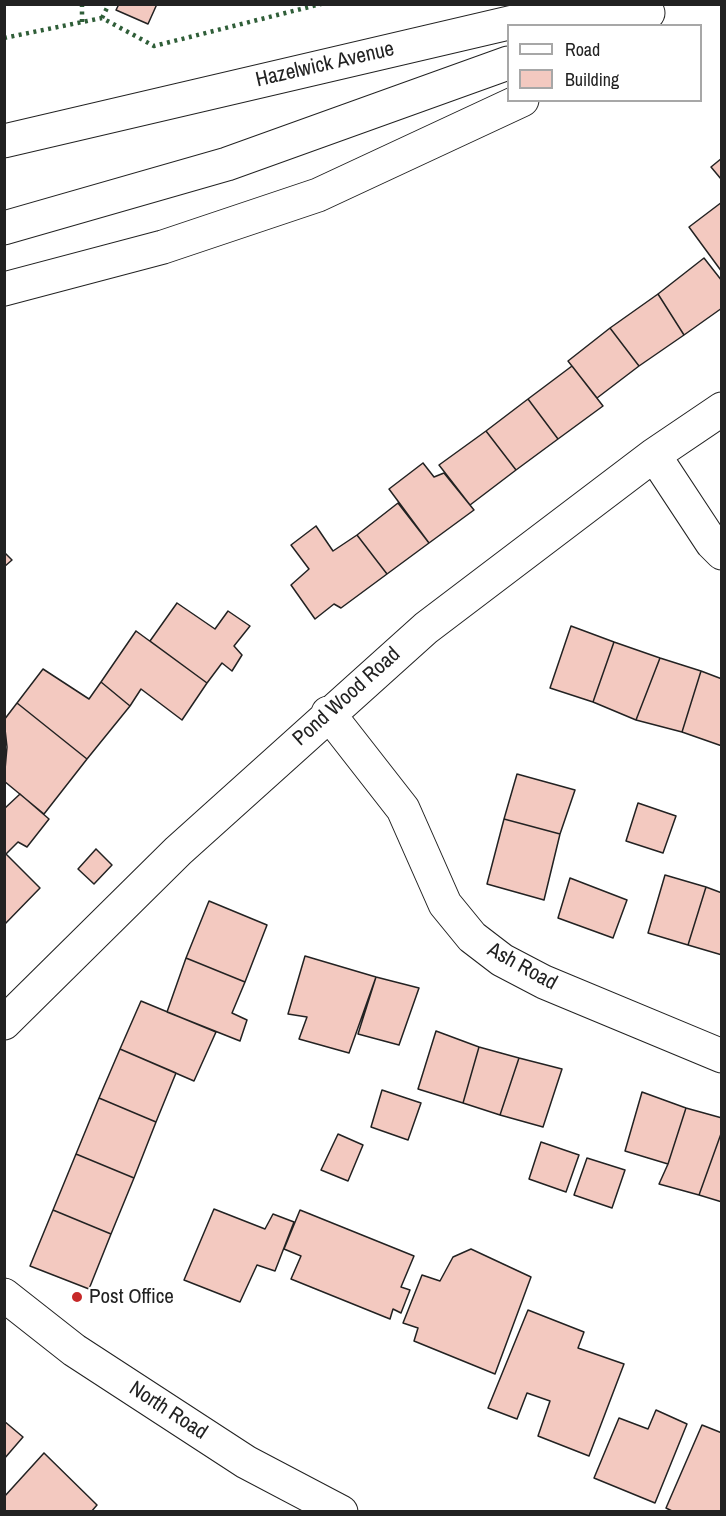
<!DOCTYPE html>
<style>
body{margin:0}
#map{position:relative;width:726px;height:1516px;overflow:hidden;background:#fff;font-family:"Archivo Narrow",sans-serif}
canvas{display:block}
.frame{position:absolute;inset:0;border:6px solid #222;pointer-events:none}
.legend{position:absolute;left:507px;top:24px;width:195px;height:78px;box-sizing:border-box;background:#fff;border:2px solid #a7a7a7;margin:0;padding:8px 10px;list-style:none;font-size:18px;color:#222}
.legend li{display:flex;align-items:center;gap:12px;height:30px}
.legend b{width:30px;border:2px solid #a7a7a7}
</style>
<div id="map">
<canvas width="726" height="1516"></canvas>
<div class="frame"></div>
<ul class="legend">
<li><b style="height:8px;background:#fff"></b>Road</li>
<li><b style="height:16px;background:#f3c9c0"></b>Building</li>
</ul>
</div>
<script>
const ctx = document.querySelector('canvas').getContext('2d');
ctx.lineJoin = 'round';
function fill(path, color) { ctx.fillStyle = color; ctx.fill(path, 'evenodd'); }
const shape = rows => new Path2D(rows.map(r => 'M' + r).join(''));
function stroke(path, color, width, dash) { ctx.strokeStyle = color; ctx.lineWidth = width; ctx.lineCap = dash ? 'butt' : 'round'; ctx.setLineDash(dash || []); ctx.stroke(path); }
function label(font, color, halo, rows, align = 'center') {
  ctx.font = font + ' "Archivo Narrow",sans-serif'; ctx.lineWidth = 4.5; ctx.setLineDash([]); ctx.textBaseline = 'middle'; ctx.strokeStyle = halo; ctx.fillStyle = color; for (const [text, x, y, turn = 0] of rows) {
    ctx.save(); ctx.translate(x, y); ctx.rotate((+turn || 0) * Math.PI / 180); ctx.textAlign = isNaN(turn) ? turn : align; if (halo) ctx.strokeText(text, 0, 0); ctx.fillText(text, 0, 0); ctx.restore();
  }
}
const building = shape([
 [119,4,157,4,148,24,116,10,119,4],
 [722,158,722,179,721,179,711,167,722,158],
 [722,202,722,272,689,227,722,202],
 [704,258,722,281,722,308,684,335,658,294,704,258],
 [658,294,684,335,639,366,610,328,658,294],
 [610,328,639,366,597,398,568,361,610,328],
 [572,366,603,406,558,439,528,399,572,366],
 [528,399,558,439,516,470,486,431,528,399],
 [486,431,516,470,470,505,439,465,486,431],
 [423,463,434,477,444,473,474,510,429,543,389,489,423,463],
 [398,503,429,543,387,574,357,535,398,503],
 [316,526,333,551,357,535,387,574,341,608,334,604,315,619,291,585,309,569,291,545,316,526],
 [4,552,12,560,4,567,4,552],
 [177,603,215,629,228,611,250,626,234,646,242,655,232,671,222,663,207,683,150,641,177,603],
 [571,626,614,642,593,702,550,688,571,626],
 [136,631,207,683,182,720,141,689,130,706,101,682,136,631],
 [614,642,660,658,636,720,593,702,614,642],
 [660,658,701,671,682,732,636,720,660,658],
 [43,669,89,699,101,682,130,706,87,759,17,703,43,669],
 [701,671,722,679,722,746,682,732,701,671],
 [17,703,87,759,44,814,4,781,7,747,4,720,17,703],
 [517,774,575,790,560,834,504,819,517,774],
 [20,794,49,819,27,847,18,842,6,854,40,888,4,925,4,809,20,794],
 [638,803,676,816,663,853,626,841,638,803],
 [504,819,560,834,544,900,487,884,504,819],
 [96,849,112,865,94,884,78,869,96,849],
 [665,875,706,887,688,945,648,933,665,875],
 [570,878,627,900,613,938,558,918,570,878],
 [706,887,722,893,722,955,688,945,706,887],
 [209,901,267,925,245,982,186,958,209,901],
 [305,956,376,977,349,1053,299,1039,307,1017,288,1014,305,956],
 [186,958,245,982,232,1013,247,1020,240,1041,167,1012,186,958],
 [376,977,419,988,399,1045,358,1034,376,977],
 [141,1001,216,1032,194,1081,120,1049,141,1001],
 [436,1031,479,1047,463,1103,418,1089,436,1031],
 [479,1047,519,1058,500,1115,463,1103,479,1047],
 [120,1049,176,1073,156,1122,99,1098,120,1049],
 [519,1058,562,1069,543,1127,500,1115,519,1058],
 [382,1090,421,1103,408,1140,371,1127,382,1090],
 [642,1092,686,1108,668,1164,625,1151,642,1092],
 [99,1098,156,1122,134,1178,76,1154,99,1098],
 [686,1108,722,1118,722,1131,699,1195,659,1184,668,1164,686,1108],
 [722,1131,722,1202,699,1195,722,1131],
 [338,1134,363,1145,348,1181,321,1170,338,1134],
 [541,1142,579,1155,566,1192,529,1179,541,1142],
 [76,1154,134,1178,111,1234,53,1210,76,1154],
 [587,1158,625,1170,612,1208,574,1195,587,1158],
 [214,1209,265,1229,273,1214,294,1222,275,1271,257,1265,240,1302,184,1280,214,1209],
 [53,1210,111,1234,89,1289,30,1266,53,1210],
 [300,1210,414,1256,401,1287,410,1290,401,1313,393,1309,390,1319,291,1279,301,1256,284,1249,300,1210],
 [471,1249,531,1277,495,1374,414,1341,418,1328,403,1323,422,1275,440,1281,453,1257,471,1249],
 [528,1310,584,1332,578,1348,624,1364,589,1456,538,1436,550,1401,527,1393,517,1419,488,1408,528,1310],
 [656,1410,687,1424,655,1503,594,1478,619,1418,648,1429,656,1410],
 [4,1421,23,1437,4,1459,4,1421],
 [702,1425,722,1433,722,1512,674,1512,666,1508,702,1425],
 [44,1453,97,1505,91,1512,4,1512,4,1497,44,1453]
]);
fill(building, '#f3c9c0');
stroke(building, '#222', 1.5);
const street = shape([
 [654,455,712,543,722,553],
 [328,713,403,809,445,904,472,937,502,960,544,982,722,1056],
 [4,1023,178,851,426,628,654,455,722,409],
 [4,1295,74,1350,246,1462,341,1512]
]);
const secondary = shape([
 [4,141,556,12,648,13],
 [4,228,227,164,508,63],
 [4,289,163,247,318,195,522,100]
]);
stroke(street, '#222', 35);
stroke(secondary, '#222', 35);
stroke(street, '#fff', 33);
stroke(secondary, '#fff', 33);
stroke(shape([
 [82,4,82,22],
 [102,18,109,4],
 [4,38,102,18,154,46,321,4]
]), '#2f5e38', 4.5, [3, 4.5]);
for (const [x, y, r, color] of [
 [77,1297,6,"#c62828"]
]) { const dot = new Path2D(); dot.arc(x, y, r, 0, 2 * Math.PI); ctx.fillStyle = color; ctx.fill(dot); stroke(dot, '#fff', 2); }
label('21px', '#222', '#fff', [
 ["Hazelwick Avenue",325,65,-13],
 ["Pond Wood Road",347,697,-42],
 ["Ash Road",522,967,29],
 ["North Road",168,1411,33]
]);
label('21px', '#222', '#fff', [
 ["Post Office",89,1297]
], 'left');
</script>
